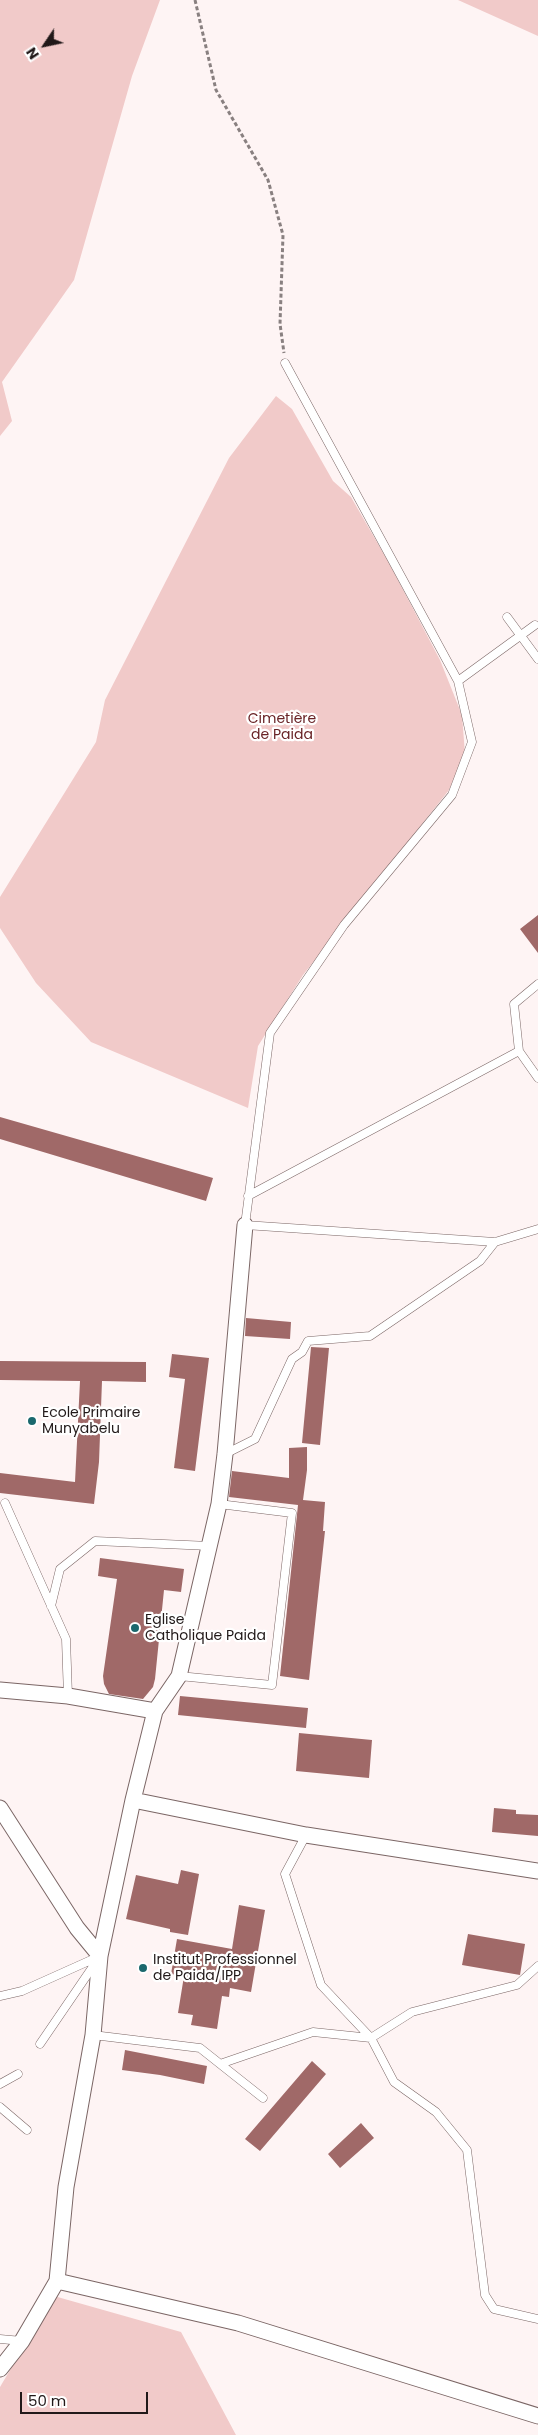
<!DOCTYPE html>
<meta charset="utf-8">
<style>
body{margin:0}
#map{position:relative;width:538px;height:2435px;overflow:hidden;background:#fef4f4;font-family:Poppins,sans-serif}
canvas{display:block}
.north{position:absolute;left:20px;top:20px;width:50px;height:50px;-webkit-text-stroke:4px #fff;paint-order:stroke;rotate:236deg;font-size:14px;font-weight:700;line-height:20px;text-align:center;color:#211919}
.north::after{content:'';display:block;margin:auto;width:18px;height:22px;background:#211919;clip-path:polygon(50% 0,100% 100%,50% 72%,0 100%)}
.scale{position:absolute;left:20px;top:2392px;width:128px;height:22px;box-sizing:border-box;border:2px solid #211919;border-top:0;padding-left:6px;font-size:15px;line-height:18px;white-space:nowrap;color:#211919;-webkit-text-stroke:4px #fff;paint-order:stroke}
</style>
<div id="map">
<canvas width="538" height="2435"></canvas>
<div class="north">N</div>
<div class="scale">50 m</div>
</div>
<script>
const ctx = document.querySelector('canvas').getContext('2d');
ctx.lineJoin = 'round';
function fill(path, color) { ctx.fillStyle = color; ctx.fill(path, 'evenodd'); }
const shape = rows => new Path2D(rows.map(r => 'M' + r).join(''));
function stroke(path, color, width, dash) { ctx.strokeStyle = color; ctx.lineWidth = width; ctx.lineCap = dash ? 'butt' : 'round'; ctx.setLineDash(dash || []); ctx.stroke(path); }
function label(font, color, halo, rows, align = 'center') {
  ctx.font = font + ' Poppins,sans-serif'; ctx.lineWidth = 4.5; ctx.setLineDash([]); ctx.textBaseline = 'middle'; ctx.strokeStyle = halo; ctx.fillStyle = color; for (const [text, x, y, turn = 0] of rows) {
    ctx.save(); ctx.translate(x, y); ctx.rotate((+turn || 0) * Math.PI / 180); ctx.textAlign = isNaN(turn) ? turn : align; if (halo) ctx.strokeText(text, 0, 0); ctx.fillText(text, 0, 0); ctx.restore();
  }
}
fill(shape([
 [0,0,160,0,132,76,74,280,2,382,12,421,0,436],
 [458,0,538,0,538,36],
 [276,396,292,409,333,481,351,497,389,563,440,660,462,715,465,754,449,790,303,975,258,1046,248,1108,91,1042,36,983,0,928,0,897,96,742,105,700,229,458],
 [54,2296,181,2332,236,2435,0,2435,0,2387]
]), '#f1cac9');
fill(shape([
 [538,915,538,953,520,929],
 [0,1117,213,1178,206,1201,0,1139],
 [246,1318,291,1322,290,1339,245,1336],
 [311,1347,329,1348,320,1445,302,1443],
 [172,1354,209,1358,195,1471,174,1468,185,1379,169,1377],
 [0,1361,146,1362,146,1382,102,1381,99,1462,94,1504,0,1493,0,1473,75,1482,80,1381,0,1380],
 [307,1447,307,1470,303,1500,325,1502,323,1531,325,1531,309,1680,280,1676,298,1505,229,1497,232,1471,289,1478,289,1448],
 [100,1558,184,1569,181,1592,164,1590,155,1679,153,1687,143,1699,109,1694,104,1684,103,1676,117,1579,98,1576],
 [180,1696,308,1708,306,1728,178,1715],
 [299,1733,372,1740,369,1778,296,1771],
 [494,1808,516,1810,516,1814,538,1815,538,1836,492,1832],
 [181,1870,199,1874,188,1935,170,1932,170,1929,126,1919,136,1875,178,1884],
 [239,1905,265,1910,251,1992,230,1988,229,1997,222,1996,217,2029,191,2025,193,2015,178,2013,184,1976,171,1974,177,1939,232,1949],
 [468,1934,525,1944,520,1975,462,1965],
 [125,2050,207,2066,204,2084,160,2075,122,2070],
 [312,2061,326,2074,260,2151,245,2139],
 [361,2123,374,2138,340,2168,328,2154]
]), '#a06968');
const lane = shape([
 [285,363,458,681,472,742,452,795,344,925,270,1033,245,1225,495,1242,538,1229],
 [507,617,538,659],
 [458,681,535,625],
 [538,984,514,1004,519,1051,538,1078],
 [248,1196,519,1051],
 [225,1454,255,1439,292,1359,302,1352,308,1341,370,1336,480,1261,495,1242],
 [5,1503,66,1639,68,1696],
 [51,1606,60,1569,95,1541,210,1546],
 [179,1676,272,1685,292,1513,219,1504],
 [306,1835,285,1874,321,1985,371,2038,394,2082,436,2112,467,2150,485,2295,494,2309,538,2319],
 [0,1996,22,1991,100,1956],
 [93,2035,200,2048,263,2098],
 [40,2044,96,1962],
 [220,2064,313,2032,371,2038,412,2012,517,1985,538,1966],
 [0,2084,18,2074],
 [0,2107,27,2130],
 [0,2339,22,2341]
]);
const street = shape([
 [0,1690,68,1696,155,1711],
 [133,1800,306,1835,538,1871],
 [0,1808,77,1928,100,1956],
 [57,2281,238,2323,538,2416],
 [0,2369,22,2341,57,2281,66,2187,93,2035,100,1956,133,1800,155,1711,179,1676,219,1504,225,1454,245,1225]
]);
stroke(lane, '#7b6665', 9);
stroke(street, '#7b6665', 17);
stroke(shape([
 [195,0,216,90,268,180,283,235,280,324,284,353]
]), '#898080', 3, [4, 2.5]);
stroke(lane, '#fff', 8);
stroke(street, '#fff', 15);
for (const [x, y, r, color] of [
 [32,1421,5,"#1b686d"],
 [135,1628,5,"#1b686d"],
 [143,1968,5,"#1b686d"]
]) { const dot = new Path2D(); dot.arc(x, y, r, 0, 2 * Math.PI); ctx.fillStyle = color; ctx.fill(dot); stroke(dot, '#fff', 2); }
label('14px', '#692326', '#fff', [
 ["Cimetière",282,719],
 ["de Paida",282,735]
]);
label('14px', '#211919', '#fff', [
 ["Ecole Primaire",42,1413],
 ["Munyabelu",42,1429],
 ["Eglise",145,1620],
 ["Catholique Paida",145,1636],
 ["Institut Professionnel",153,1960],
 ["de Paida/IPP",153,1976]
], 'left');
</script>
